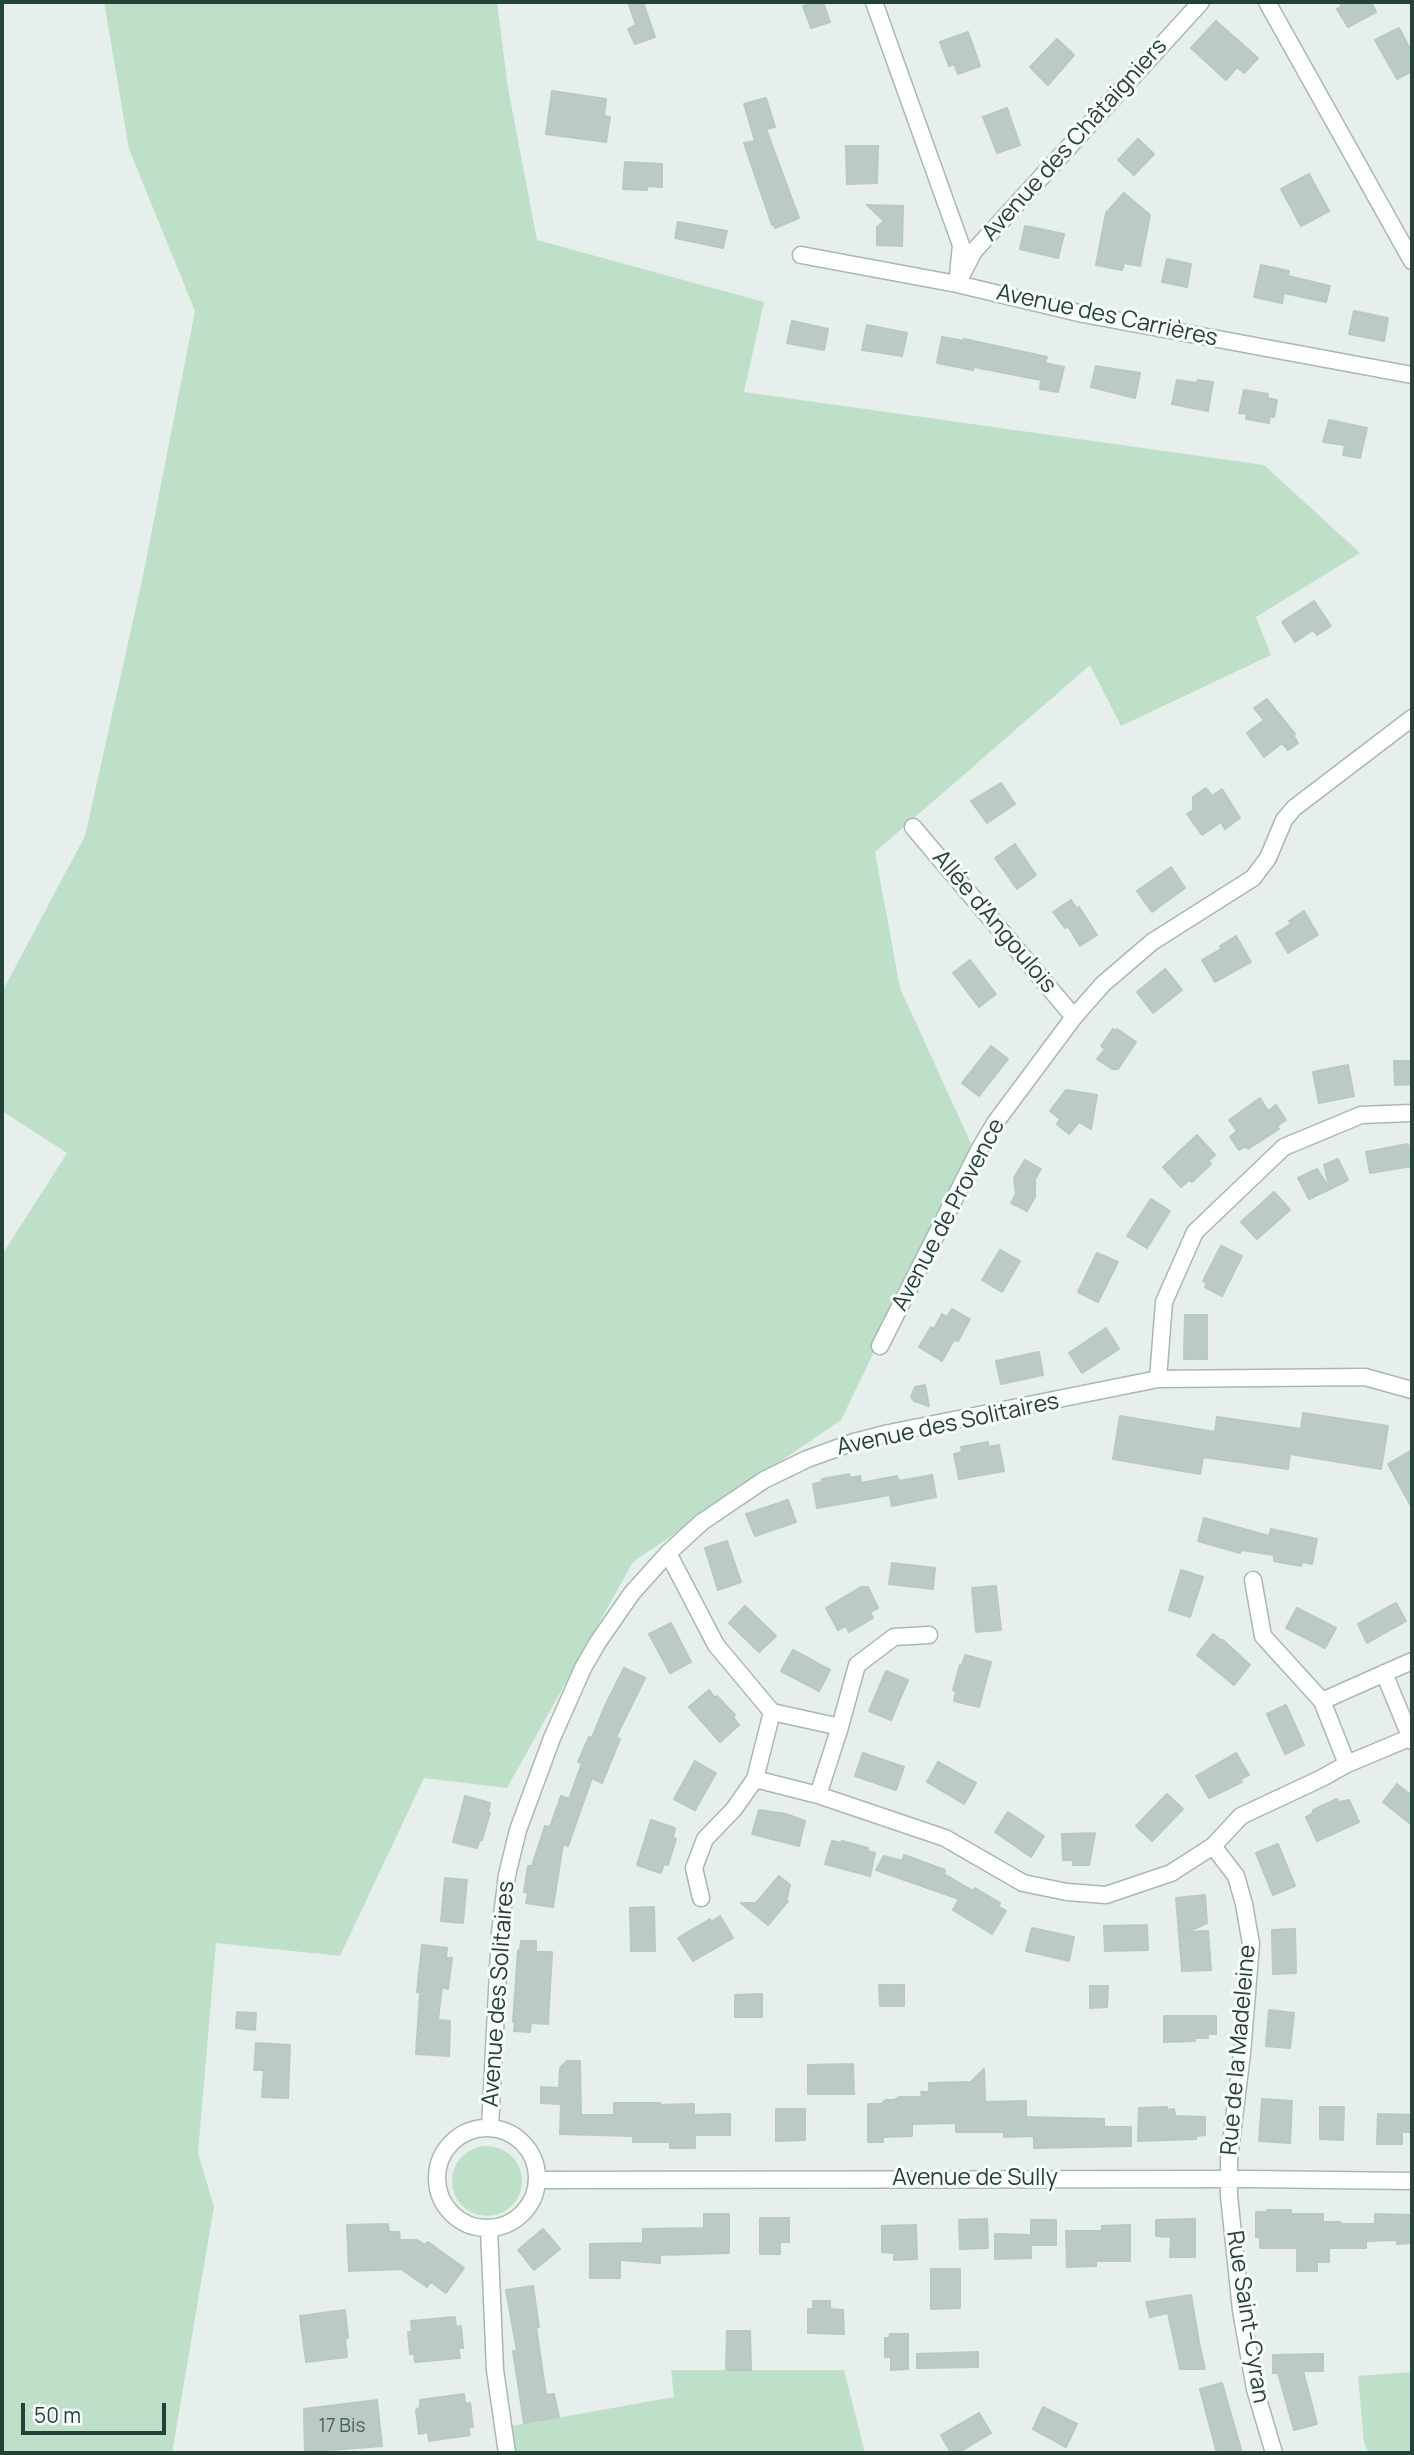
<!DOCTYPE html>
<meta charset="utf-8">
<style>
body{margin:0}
#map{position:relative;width:1414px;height:2455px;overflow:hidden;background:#e6efeb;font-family:Manrope,sans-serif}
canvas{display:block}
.frame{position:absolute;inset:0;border:4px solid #24423a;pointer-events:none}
.scale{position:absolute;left:21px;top:2403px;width:145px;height:32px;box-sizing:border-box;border:4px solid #24423a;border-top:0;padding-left:9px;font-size:21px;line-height:24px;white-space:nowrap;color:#24423a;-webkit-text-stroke:5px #f7fbf9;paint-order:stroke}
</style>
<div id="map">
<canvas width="1414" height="2455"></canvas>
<div class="frame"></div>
<div class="scale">50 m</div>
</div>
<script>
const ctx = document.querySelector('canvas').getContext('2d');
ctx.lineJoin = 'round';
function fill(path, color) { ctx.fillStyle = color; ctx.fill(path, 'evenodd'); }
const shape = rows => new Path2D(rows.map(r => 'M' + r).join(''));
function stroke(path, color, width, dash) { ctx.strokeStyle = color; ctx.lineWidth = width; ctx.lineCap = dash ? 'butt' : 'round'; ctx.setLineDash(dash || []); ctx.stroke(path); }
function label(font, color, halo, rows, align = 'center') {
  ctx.font = font + ' Manrope,sans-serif'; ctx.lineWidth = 6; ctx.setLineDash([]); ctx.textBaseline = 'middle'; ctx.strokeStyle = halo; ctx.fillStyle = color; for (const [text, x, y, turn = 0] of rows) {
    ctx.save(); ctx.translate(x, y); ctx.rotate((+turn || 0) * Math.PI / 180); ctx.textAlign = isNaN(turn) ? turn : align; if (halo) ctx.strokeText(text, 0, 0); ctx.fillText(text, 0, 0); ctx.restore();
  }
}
fill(shape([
 [104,2,497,2,508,88,537,240,764,302,744,392,1264,465,1360,553,1256,617,1271,655,1121,726,1090,665,875,852,900,988,973,1148,841,1420,633,1562,507,1788,424,1778,340,1956,216,1943,198,2153,214,2207,172,2453,2,2453,2,1255,67,1153,2,1111,2,992,85,836,143,576,195,311,129,149],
 '452 2181a35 35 0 1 1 70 0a35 35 0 1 1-70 0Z',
 [671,2370,844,2370,865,2453,511,2453,506,2427,674,2397],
 [1412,2372,1412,2453,1369,2453,1364,2443,1358,2376]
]), '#bfe0c8');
const building = shape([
 [628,2,643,2,655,37,635,44,628,29,636,25,628,2],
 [816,2,823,2,830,22,811,28,803,6,816,2],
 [1339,2,1371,2,1376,12,1348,27,1337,9,1342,7,1339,2],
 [1216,21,1258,58,1244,73,1237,67,1226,80,1191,48,1216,21],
 [1399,28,1412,53,1412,71,1397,79,1375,40,1399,28],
 [968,32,980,66,958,74,954,64,949,66,940,42,968,32],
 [1057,39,1074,55,1048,85,1030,67,1057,39],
 [552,91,606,99,604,116,610,117,606,142,546,134,552,91],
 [766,98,775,127,766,129,799,218,775,228,774,224,772,225,744,143,755,141,744,104,766,98],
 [1007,108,1020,145,997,153,983,117,1007,108],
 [1138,139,1154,154,1134,175,1118,160,1138,139],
 [846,146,878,146,877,183,847,184,846,146],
 [625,162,662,164,662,187,647,186,647,190,623,189,625,162],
 [1309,174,1329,211,1301,226,1281,189,1309,174],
 [1124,193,1150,215,1140,266,1124,263,1122,270,1096,265,1106,213,1124,193],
 [867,205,903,206,902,246,877,245,877,227,884,221,867,205],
 [678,222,727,231,723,248,675,238,678,222],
 [1025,226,1064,234,1058,258,1020,249,1025,226],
 [1167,259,1191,264,1187,287,1162,282,1167,259],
 [1261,265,1289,271,1288,276,1330,286,1326,302,1284,293,1282,303,1254,297,1261,265],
 [1354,311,1388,318,1384,341,1349,334,1354,311],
 [792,321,828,329,824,350,787,343,792,321],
 [867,325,907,333,902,356,862,350,867,325],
 [942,337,964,341,964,339,1047,357,1045,363,1064,367,1058,392,1040,389,1041,380,974,367,973,370,937,363,942,337],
 [1096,366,1140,373,1135,398,1091,387,1096,366],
 [1177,380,1197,383,1198,380,1213,382,1208,411,1172,404,1177,380],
 [1244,390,1268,394,1267,398,1277,400,1274,417,1270,416,1269,423,1246,419,1247,414,1239,413,1244,390],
 [1329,420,1367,428,1360,458,1343,455,1345,445,1323,442,1329,420],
 [1314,601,1331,626,1317,635,1313,630,1295,642,1282,622,1314,601],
 [1267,699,1295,734,1293,735,1298,743,1288,750,1282,743,1264,757,1247,733,1264,720,1254,708,1267,699],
 [1001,783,1015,804,987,823,971,801,1001,783],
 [1206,788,1212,796,1222,789,1240,818,1225,829,1221,822,1202,835,1187,814,1193,810,1193,797,1206,788],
 [1015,844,1036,875,1017,889,995,858,1015,844],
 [1171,867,1185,888,1152,912,1137,891,1171,867],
 [1071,900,1077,909,1079,907,1097,935,1080,946,1068,926,1065,928,1053,912,1071,900],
 [1304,911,1318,935,1288,953,1276,933,1291,924,1289,921,1304,911],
 [1236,936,1251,962,1215,982,1202,960,1221,949,1220,946,1236,936],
 [970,960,996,994,979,1007,953,973,970,960],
 [1165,969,1182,990,1153,1013,1137,992,1165,969],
 [1113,1029,1116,1031,1117,1029,1136,1042,1118,1069,1112,1069,1097,1059,1105,1049,1101,1046,1113,1029],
 [991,1046,1008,1059,979,1096,962,1083,991,1046],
 [1394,1061,1412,1061,1412,1084,1395,1085,1394,1061],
 [1348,1065,1354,1096,1319,1103,1313,1072,1348,1065],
 [1066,1090,1097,1095,1091,1129,1079,1122,1069,1134,1057,1124,1060,1119,1050,1111,1066,1090],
 [1260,1098,1268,1111,1276,1105,1286,1120,1277,1126,1279,1129,1248,1149,1246,1146,1239,1150,1230,1137,1237,1131,1229,1120,1260,1098],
 [1197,1135,1215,1155,1208,1161,1211,1164,1192,1182,1189,1180,1181,1187,1163,1167,1197,1135],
 [1408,1144,1412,1166,1370,1173,1366,1152,1408,1144],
 [1338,1159,1348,1180,1330,1189,1324,1165,1338,1159],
 [1025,1160,1041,1169,1035,1179,1035,1197,1027,1211,1011,1203,1016,1194,1014,1178,1025,1160],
 [1317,1169,1330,1189,1309,1199,1298,1178,1317,1169],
 [1274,1192,1290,1210,1257,1239,1241,1222,1274,1192],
 [1151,1199,1170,1211,1147,1248,1127,1236,1151,1199],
 [1221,1246,1242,1256,1222,1296,1205,1287,1207,1284,1203,1281,1221,1246],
 [1000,1250,1020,1261,1002,1292,982,1280,1000,1250],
 [1097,1253,1118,1262,1098,1302,1078,1292,1097,1253],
 [952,1309,970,1319,958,1341,954,1340,942,1361,919,1347,931,1327,934,1329,942,1314,947,1317,952,1309],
 [1185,1315,1207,1315,1207,1359,1184,1359,1185,1315],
 [1106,1328,1119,1349,1082,1373,1069,1353,1106,1328],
 [1039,1352,1043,1375,1001,1384,996,1361,1039,1352],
 [925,1385,929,1406,914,1401,911,1397,915,1387,925,1385],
 [1303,1413,1388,1426,1381,1469,1290,1454,1288,1469,1203,1457,1200,1474,1113,1459,1120,1416,1215,1432,1217,1417,1301,1429,1303,1413],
 [988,1442,988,1447,999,1445,1004,1471,959,1479,954,1454,962,1452,961,1447,988,1442],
 [1412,1450,1412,1508,1388,1464,1412,1450],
 [849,1474,850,1478,860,1476,861,1483,897,1476,899,1481,932,1475,936,1497,892,1506,890,1495,817,1508,813,1484,822,1482,822,1479,849,1474],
 [788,1500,796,1522,755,1536,746,1514,788,1500],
 [1204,1518,1269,1536,1271,1529,1317,1539,1312,1564,1302,1562,1301,1566,1274,1561,1274,1555,1241,1550,1240,1553,1198,1541,1204,1518],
 [727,1541,741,1582,718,1590,705,1548,727,1541],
 [892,1563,935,1568,933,1589,889,1584,892,1563],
 [1181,1570,1203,1577,1190,1617,1169,1610,1181,1570],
 [996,1586,1001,1630,976,1632,972,1588,996,1586],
 [861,1587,868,1587,878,1608,870,1612,873,1618,849,1632,846,1626,838,1630,826,1608,861,1587],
 [1396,1603,1406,1621,1367,1643,1358,1624,1396,1603],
 [745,1606,776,1636,759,1652,729,1623,745,1606],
 [1297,1608,1336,1628,1325,1648,1286,1628,1297,1608],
 [671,1623,691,1662,670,1673,649,1634,671,1623],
 [1213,1634,1222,1641,1223,1640,1250,1665,1234,1685,1197,1655,1213,1634],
 [793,1650,830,1670,819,1691,781,1671,793,1650],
 [965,1655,991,1662,979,1707,954,1701,956,1692,953,1690,960,1665,962,1665,965,1655],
 [624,1668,645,1678,616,1737,620,1739,602,1783,592,1778,568,1846,563,1844,553,1907,526,1903,528,1893,524,1892,528,1866,532,1866,545,1826,550,1827,561,1796,569,1799,582,1763,578,1762,589,1737,592,1738,605,1706,624,1668],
 [886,1671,908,1680,891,1720,869,1711,886,1671],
 [709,1690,715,1698,717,1696,735,1715,733,1717,739,1725,720,1742,689,1707,709,1690],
 [1286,1705,1304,1745,1285,1754,1267,1714,1286,1705],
 [863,1753,904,1767,896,1790,855,1776,863,1753],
 [1236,1753,1249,1775,1240,1780,1242,1782,1209,1798,1196,1776,1236,1753],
 [695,1761,716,1773,695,1810,674,1799,695,1761],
 [938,1762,976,1783,964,1804,927,1782,938,1762],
 [1397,1784,1412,1796,1412,1825,1383,1802,1397,1784],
 [1167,1794,1183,1809,1152,1841,1136,1826,1167,1794],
 [465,1796,490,1803,488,1812,490,1813,482,1840,480,1840,477,1848,453,1842,465,1796],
 [1337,1799,1339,1802,1349,1800,1359,1822,1317,1841,1306,1817,1313,1813,1313,1810,1337,1799],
 [759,1810,786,1814,805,1821,799,1846,752,1834,759,1810],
 [1008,1812,1044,1836,1031,1857,995,1832,1008,1812],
 [651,1820,675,1828,673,1837,676,1839,668,1865,664,1864,661,1873,637,1865,651,1820],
 [1095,1833,1089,1865,1073,1865,1073,1860,1063,1860,1062,1834,1095,1833],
 [832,1841,841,1843,842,1841,868,1848,868,1851,875,1853,870,1876,825,1864,832,1841],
 [1278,1844,1295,1886,1273,1895,1256,1853,1278,1844],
 [904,1855,945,1870,944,1874,973,1891,975,1888,1000,1903,998,1906,1006,1911,992,1934,953,1910,959,1899,876,1870,884,1856,902,1861,904,1855],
 [779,1876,790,1885,786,1902,788,1901,768,1925,741,1903,756,1903,779,1876],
 [445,1878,467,1880,463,1923,441,1921,445,1878],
 [1205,1895,1207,1923,1187,1932,1208,1931,1211,1970,1182,1971,1176,1898,1205,1895],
 [654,1907,655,1951,631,1951,630,1908,654,1907],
 [720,1916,733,1938,693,1961,678,1938,710,1919,711,1922,720,1916],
 [1147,1925,1148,1950,1105,1951,1104,1926,1147,1925],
 [1032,1928,1074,1937,1069,1961,1026,1951,1032,1928],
 [1295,1929,1296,1973,1273,1974,1272,1930,1295,1929],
 [521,1941,536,1941,536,1952,552,1952,548,2024,531,2023,530,2032,514,2031,515,2022,513,2022,518,1950,520,1950,521,1941],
 [422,1945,447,1948,446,1958,452,1958,448,1989,442,1987,438,2020,450,2021,449,2056,416,2054,420,1993,417,1992,422,1945],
 [879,1985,904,1985,904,2006,880,2006,879,1985],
 [1090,1986,1108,1986,1107,2007,1090,2008,1090,1986],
 [762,1994,762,2017,735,2017,735,1995,762,1994],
 [1269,2010,1294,2013,1290,2048,1266,2046,1269,2010],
 [237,2012,256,2013,255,2030,236,2028,237,2012],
 [1164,2016,1216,2016,1216,2034,1207,2034,1208,2038,1194,2038,1195,2041,1164,2042,1164,2016],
 [256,2043,290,2045,288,2098,262,2097,264,2070,254,2070,256,2043],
 [567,2061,580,2061,581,2115,614,2115,614,2103,660,2103,660,2105,694,2104,694,2115,730,2114,730,2135,695,2135,695,2148,670,2148,670,2142,633,2142,633,2136,560,2134,561,2104,541,2103,541,2087,559,2088,560,2068,567,2061],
 [853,2064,854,2094,808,2094,808,2065,853,2064],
 [984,2069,985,2102,1026,2101,1026,2117,1104,2119,1104,2127,1131,2127,1131,2146,1034,2148,1034,2136,1004,2137,1004,2132,956,2132,956,2123,912,2124,912,2136,883,2137,883,2142,868,2142,868,2104,881,2104,886,2100,894,2100,899,2097,922,2097,921,2092,929,2092,929,2083,971,2082,984,2069],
 [1262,2099,1292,2101,1290,2143,1259,2141,1262,2099],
 [1167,2107,1167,2110,1174,2109,1175,2116,1205,2117,1205,2135,1196,2136,1196,2139,1138,2141,1139,2108,1167,2107],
 [1320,2107,1344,2107,1343,2140,1320,2139,1320,2107],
 [776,2109,805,2109,805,2140,776,2141,776,2109],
 [1378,2114,1412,2115,1412,2132,1402,2132,1402,2144,1377,2144,1378,2114],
 [1267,2210,1291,2210,1291,2214,1323,2214,1323,2222,1340,2222,1341,2224,1375,2224,1375,2214,1412,2215,1412,2243,1397,2244,1397,2240,1366,2241,1366,2248,1329,2248,1329,2262,1317,2262,1317,2271,1297,2271,1297,2248,1260,2248,1260,2237,1256,2237,1256,2212,1266,2212,1267,2210],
 [704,2214,729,2214,729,2253,660,2255,660,2263,620,2260,620,2278,590,2278,590,2244,643,2243,643,2229,704,2228,704,2214],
 [760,2218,789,2218,789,2242,780,2242,780,2254,760,2254,760,2218],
 [987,2219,988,2248,960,2249,959,2220,987,2219],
 [1195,2219,1195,2257,1170,2257,1171,2237,1156,2236,1156,2220,1195,2219],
 [1031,2220,1056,2220,1056,2245,1031,2245,1031,2258,995,2259,995,2234,1031,2235,1031,2220],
 [388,2224,389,2232,399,2232,400,2240,417,2240,425,2245,428,2242,464,2268,446,2293,431,2282,427,2287,401,2269,349,2271,347,2225,388,2224],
 [916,2225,917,2259,894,2260,894,2253,882,2252,882,2226,916,2225],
 [1130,2225,1130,2261,1096,2261,1096,2266,1067,2267,1066,2231,1102,2231,1102,2226,1130,2225],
 [543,2229,560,2249,534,2270,518,2250,543,2229],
 [931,2269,960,2269,960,2308,931,2309,931,2269],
 [533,2286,539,2327,536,2327,546,2395,554,2394,559,2417,524,2423,513,2351,517,2351,506,2290,533,2286],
 [1191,2295,1199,2342,1205,2369,1180,2369,1168,2313,1150,2317,1146,2302,1191,2295],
 [813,2301,830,2301,830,2309,843,2310,844,2334,808,2333,808,2309,813,2309,813,2301],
 [345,2310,348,2338,345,2338,347,2357,306,2362,300,2316,345,2310],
 [455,2317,456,2327,461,2326,463,2348,458,2348,460,2358,415,2362,414,2354,410,2354,408,2332,412,2332,411,2321,455,2317],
 [727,2331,750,2331,751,2370,726,2370,727,2331],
 [890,2334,908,2334,908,2369,891,2370,891,2357,885,2357,885,2338,889,2338,890,2334],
 [978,2352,978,2367,917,2368,917,2354,978,2352],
 [1323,2354,1323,2371,1303,2371,1317,2424,1294,2430,1278,2373,1273,2373,1273,2355,1323,2354],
 [1222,2383,1242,2453,1217,2453,1200,2389,1222,2383],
 [464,2394,465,2404,470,2403,473,2427,468,2428,470,2435,429,2441,428,2432,419,2434,416,2410,420,2407,420,2400,464,2394],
 [377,2400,382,2446,305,2452,304,2409,377,2400],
 [1043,2407,1077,2424,1066,2447,1033,2429,1043,2407],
 [979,2413,991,2433,958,2453,951,2453,941,2435,979,2413]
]);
fill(building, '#bbcac4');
stroke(building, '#b8c9c2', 2);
const street = shape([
 [874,2,961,245,958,275],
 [1267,2,1412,261],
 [801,255,957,284,1083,314,1412,375],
 [957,284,974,251,1201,2],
 [913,827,1074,1017],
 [880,1346,979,1150,995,1123,1074,1017,1103,984,1152,942,1253,878,1268,858,1284,820,1294,808,1412,718],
 [1158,1379,1164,1302,1195,1232,1284,1147,1361,1115,1412,1113],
 [668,1553,716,1645,772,1712,840,1727,818,1795,945,1838,1023,1883,1067,1892,1106,1895,1171,1873,1213,1846,1241,1816,1322,1778,1347,1764,1409,1738],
 [1253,1580,1263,1636,1322,1701,1347,1764],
 [1384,1673,1412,1741],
 [1322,1701,1412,1661],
 [772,1712,755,1779,818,1795],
 [840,1727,857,1665,894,1637,929,1635],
 [1213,1846,1236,1876,1244,1904,1251,1944,1242,2053,1229,2159,1229,2196,1241,2310,1255,2389,1274,2453],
 [701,1898,694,1868,705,1839,734,1809,755,1779],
 [490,2128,500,1933,507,1875,518,1830,552,1738,583,1668,598,1642,632,1593,668,1553,702,1522,764,1480,807,1459,854,1442,889,1433,1158,1379,1365,1377,1412,1390],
 '437 2178a50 50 0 1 1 100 0a50 50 0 1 1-100 0Z',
 [537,2180,1248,2179,1412,2181],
 [489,2228,495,2370,507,2453]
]);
stroke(street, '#a8b8b2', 19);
stroke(street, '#fff', 16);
label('19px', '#4a645c', null, [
 ["17 Bis",342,2427]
]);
label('23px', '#24423a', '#f7fbf9', [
 ["Avenue des Châtaigniers",1075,140,-48],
 ["Avenue des Carrières",1107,316,12],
 ["Allée d'Angoulois",994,922,50],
 ["Avenue de Provence",949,1215,-62],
 ["Avenue des Solitaires",948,1425,-12],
 ["Avenue des Solitaires",499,1994,-86],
 ["Rue de la Madeleine",1239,2050,-85],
 ["Avenue de Sully",975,2179],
 ["Rue Saint-Cyran",1247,2317,81]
]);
</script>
